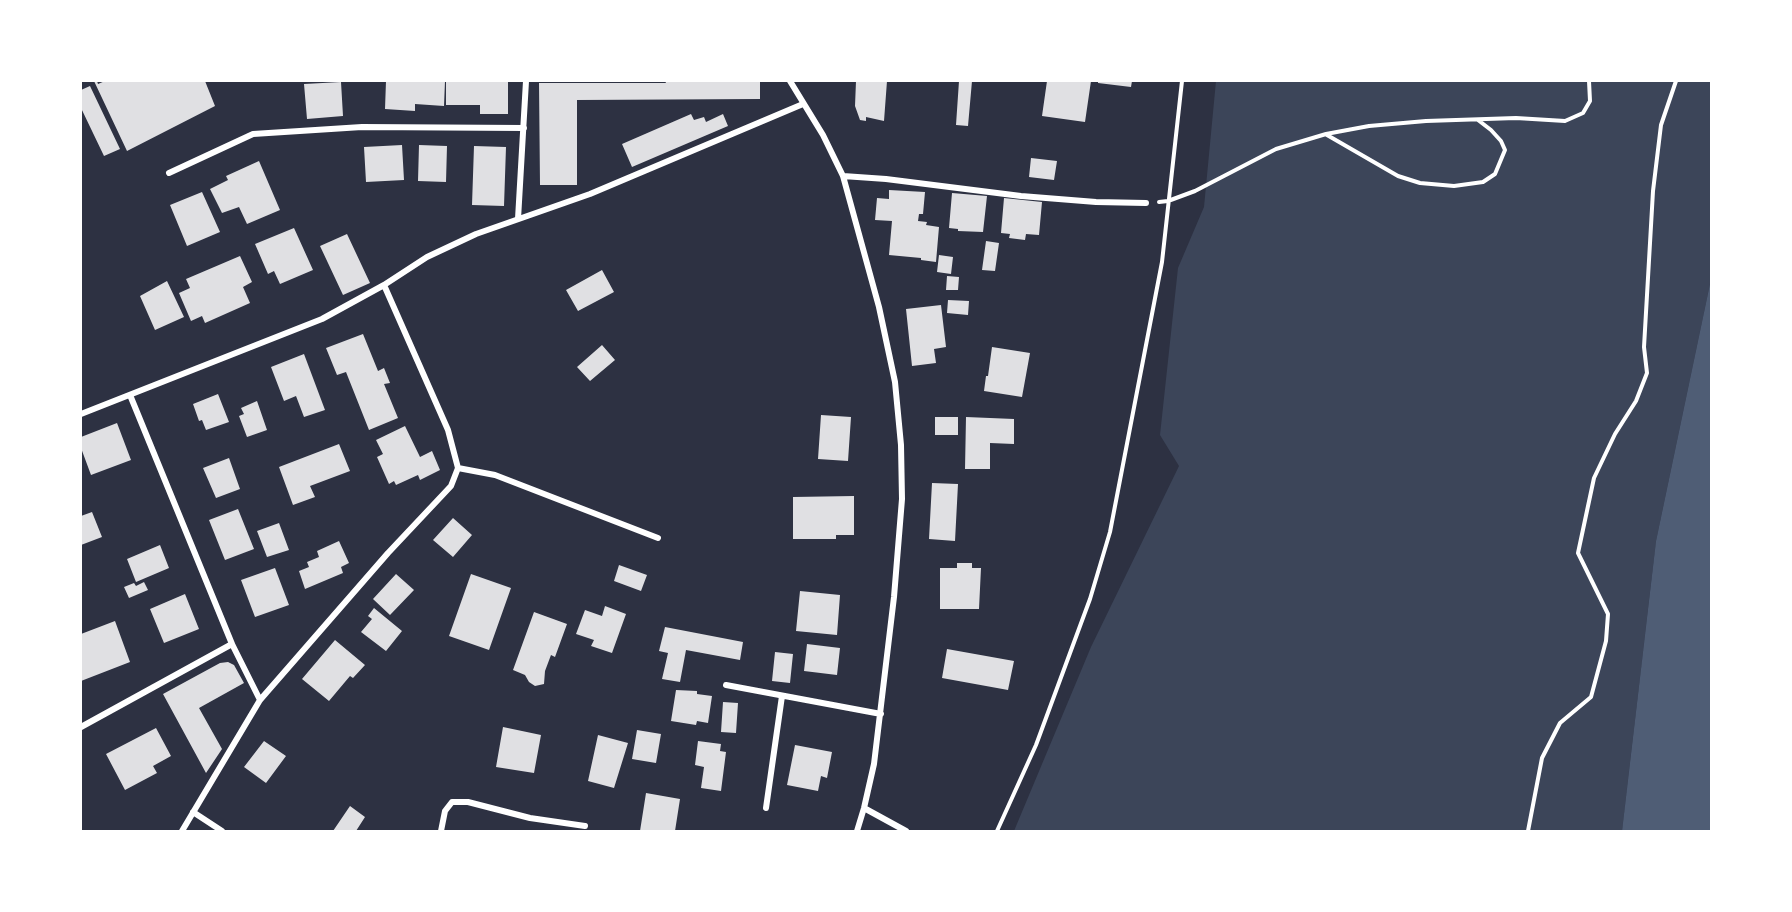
<!DOCTYPE html>
<style>
body{margin:0}
#map{position:relative;width:1792px;height:912px;overflow:hidden;background:#2d3142;font-family:"Titillium Web",sans-serif}
canvas{display:block}
.frame{position:absolute;inset:0;border:82px solid #fff;pointer-events:none}
</style>
<div id="map">
<canvas width="1792" height="912"></canvas>
<div class="frame"></div>
</div>
<script>
const ctx = document.querySelector('canvas').getContext('2d');
ctx.lineJoin = 'round';
function fill(path, color) { ctx.fillStyle = color; ctx.fill(path, 'evenodd'); }
const shape = rows => new Path2D(rows.map(r => 'M' + r).join(''));
function stroke(path, color, width, dash) { ctx.strokeStyle = color; ctx.lineWidth = width; ctx.lineCap = dash ? 'butt' : 'round'; ctx.setLineDash(dash || []); ctx.stroke(path); }
fill(shape([
 [1216,81,1711,81,1711,279,1656,541,1622,831,1014,831,1091,647,1179,466,1160,435,1178,268,1204,207]
]), '#3c4559');
fill(shape([
 [1711,279,1711,831,1622,831,1656,541]
]), '#4f5d75');
fill(shape([
 [94,81,97,81,98,84,105,81,205,81,215,106,127,151],
 [386,81,445,81,444,106,415,104,415,111,385,109],
 [446,81,508,81,508,114,480,114,480,105,446,105],
 [665,81,760,81,760,99,577,100,577,185,540,185,539,83,666,83],
 [856,81,887,81,884,121,866,117,866,121,860,120,855,106],
 [959,81,972,81,968,126,956,125],
 [1047,81,1091,81,1085,122,1042,116],
 [1098,81,1132,81,1131,87,1098,83],
 [341,82,343,116,307,119,304,84],
 [90,86,120,149,104,156,81,108,81,90],
 [691,114,694,120,704,117,706,122,723,114,728,126,632,167,622,144],
 [402,145,404,180,366,182,364,147],
 [419,145,447,146,446,182,418,181],
 [474,146,506,147,504,206,472,205],
 [1031,158,1057,161,1054,180,1029,177],
 [259,161,280,210,247,224,239,207,222,213,210,189,228,180,226,176],
 [889,190,925,192,923,214,919,214,918,221,927,222,926,225,939,227,936,262,921,260,921,258,889,255,892,221,875,220,877,198,889,199],
 [202,192,220,232,187,246,170,205],
 [952,193,987,196,983,232,958,231,958,229,949,228],
 [1004,198,1042,202,1039,235,1026,234,1025,240,1009,238,1010,234,1001,233],
 [294,228,313,270,280,284,274,271,268,274,255,244],
 [347,234,370,283,343,295,320,246],
 [986,241,999,243,995,271,982,270],
 [939,255,953,257,951,274,937,272],
 [240,256,252,282,243,287,250,303,205,323,202,316,191,321,179,293,190,288,186,279],
 [602,270,614,292,578,311,566,290],
 [947,276,959,277,958,290,946,290],
 [167,281,184,317,155,330,140,296],
 [948,300,969,301,968,315,947,313],
 [941,305,946,347,934,349,936,363,912,366,906,309],
 [363,334,378,371,384,368,390,383,384,384,398,418,369,430,346,372,337,375,326,348],
 [602,345,615,360,590,381,577,367],
 [992,347,1030,353,1022,397,984,391,986,376,988,376],
 [304,354,325,410,304,417,296,396,284,401,271,367],
 [218,394,229,422,206,430,202,420,199,421,193,404],
 [257,401,267,430,247,437,239,416,244,414,241,408],
 [821,415,851,417,848,461,818,459],
 [935,417,958,417,958,435,935,435],
 [966,417,1014,419,1014,444,990,443,990,469,965,469],
 [117,423,131,460,91,475,81,448,81,437],
 [405,426,420,457,432,451,440,470,420,480,418,475,396,485,394,481,389,484,377,457,383,454,376,440],
 [339,444,350,471,310,486,315,497,293,505,279,467],
 [229,458,240,489,216,498,203,468],
 [932,483,958,484,955,541,929,539],
 [854,496,854,535,836,535,836,539,793,539,793,497],
 [238,509,254,549,225,560,209,520],
 [92,512,102,537,81,545,81,516],
 [453,518,472,535,453,557,433,540],
 [279,523,289,550,267,557,257,531],
 [339,541,349,563,341,567,343,573,305,589,299,571,309,567,307,562,319,557,317,551],
 [160,545,169,568,136,582,127,559],
 [957,563,972,563,972,568,981,568,979,609,940,609,940,568,957,568],
 [619,565,647,575,641,591,614,581],
 [275,568,289,605,255,617,241,580],
 [396,574,414,590,390,615,373,599],
 [471,574,511,588,489,650,449,636],
 [144,582,148,590,129,598,124,587,134,583,136,586],
 [800,591,840,595,837,635,796,631],
 [185,594,199,629,164,643,150,609],
 [605,606,626,614,612,653,591,646,594,640,576,634,585,610,602,616],
 [374,608,402,631,386,651,361,632,372,619,368,616],
 [534,612,567,624,555,657,551,655,545,671,544,684,535,686,529,682,525,675,513,670],
 [115,621,130,662,81,681,81,634],
 [665,627,743,642,740,660,686,650,680,682,662,679,668,653,659,651],
 [335,640,365,665,353,678,350,676,329,701,302,679],
 [807,644,840,648,837,675,804,671],
 [947,649,1014,661,1008,690,942,678],
 [775,652,793,654,790,683,772,681],
 [228,662,234,665,244,683,199,708,222,749,206,773,163,694,220,663],
 [676,690,697,691,697,694,712,696,708,723,697,721,696,725,671,721],
 [723,702,738,703,736,733,721,732],
 [503,727,541,735,534,773,496,767],
 [156,728,171,756,153,766,157,773,125,790,106,754],
 [637,730,661,734,656,763,632,759],
 [598,735,628,743,614,788,588,781],
 [264,741,286,756,266,783,244,767],
 [698,741,721,744,720,751,726,752,721,791,701,788,704,767,695,765],
 [795,745,832,752,827,778,821,776,818,791,787,785],
 [646,793,680,799,675,831,640,831],
 [350,806,365,817,356,831,333,831]
]), '#e0e0e3');
stroke(shape([
 [1327,135,1398,176,1420,183,1454,186,1483,182,1495,174,1505,150,1501,141,1491,130,1478,120],
 [1159,202,1168,201,1195,191,1276,149,1326,134,1369,126,1426,121,1516,118,1565,121,1583,113,1590,101,1589,81],
 [997,831,1036,745,1090,599,1110,532,1162,262,1182,81],
 [1528,831,1542,758,1560,723,1591,697,1606,641,1608,614,1578,553,1594,478,1615,434,1636,401,1647,373,1644,347,1653,191,1661,125,1676,81]
]), '#fff', 4);
stroke(shape([
 [790,81,823,135,843,176,879,307,895,382,901,445,902,499,894,597,874,764,864,808,857,831],
 [169,173,253,134,362,127,524,128],
 [843,176,886,179,1021,196,1096,202,1146,203],
 [518,219,526,81],
 [81,414,322,319,384,285,427,257,476,234,590,194,803,104],
 [458,468,495,475,658,538],
 [232,644,260,700],
 [726,685,881,714],
 [81,727,232,644,130,395],
 [766,808,782,696],
 [864,808,906,831],
 [193,812,222,831],
 [182,831,260,700,388,553,451,486,458,468,448,430,384,285],
 [441,831,445,811,452,802,468,802,530,818,585,826]
]), '#fff', 6);
</script>
